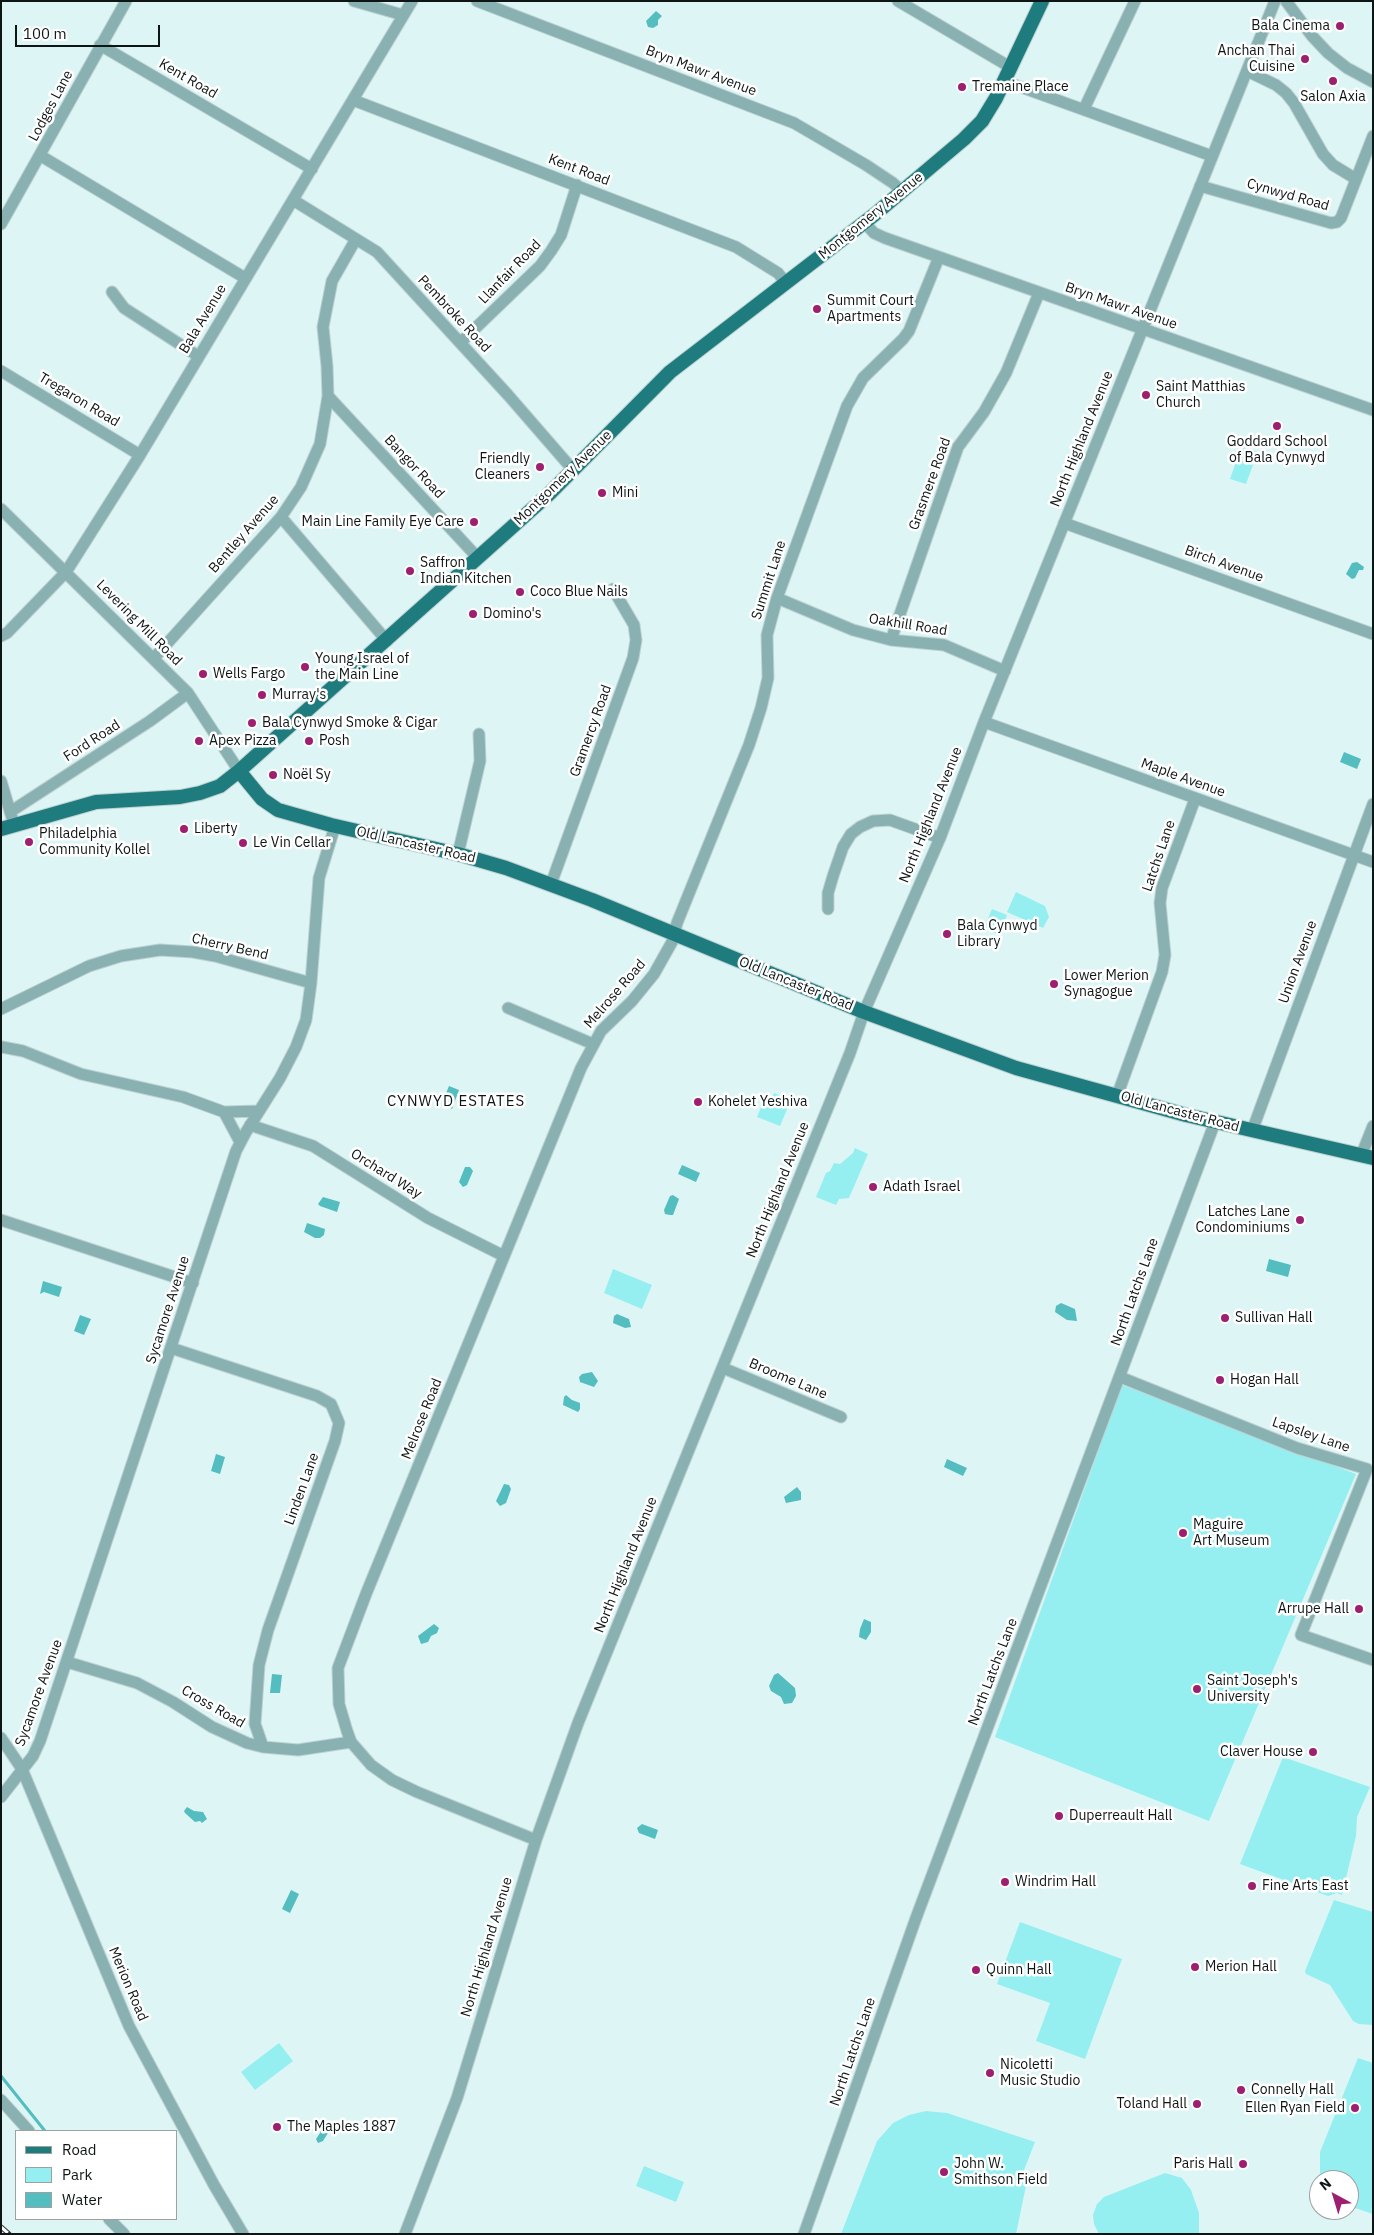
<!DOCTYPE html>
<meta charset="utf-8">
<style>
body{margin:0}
#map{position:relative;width:1374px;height:2235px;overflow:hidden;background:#def5f5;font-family:"IBM Plex Sans",sans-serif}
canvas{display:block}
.frame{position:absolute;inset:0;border:2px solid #0d1515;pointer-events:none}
.legend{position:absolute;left:15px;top:2130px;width:162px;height:90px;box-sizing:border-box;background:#fff;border:1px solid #9ea1a1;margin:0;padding:6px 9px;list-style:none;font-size:15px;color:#0d1515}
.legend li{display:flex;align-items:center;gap:10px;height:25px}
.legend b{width:25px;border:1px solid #9ea1a1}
.north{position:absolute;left:1309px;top:2170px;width:50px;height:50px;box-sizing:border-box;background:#fff;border:1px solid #9ea1a1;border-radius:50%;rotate:321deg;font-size:14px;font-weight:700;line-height:20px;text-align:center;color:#0d1515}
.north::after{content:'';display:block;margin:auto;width:18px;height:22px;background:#9e1e70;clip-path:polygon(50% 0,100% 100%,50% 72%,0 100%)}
.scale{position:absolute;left:15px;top:25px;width:145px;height:22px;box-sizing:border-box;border:2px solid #0d1515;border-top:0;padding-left:6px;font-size:15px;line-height:18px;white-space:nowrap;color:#0d1515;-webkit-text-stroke:4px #fff;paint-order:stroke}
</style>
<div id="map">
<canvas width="1374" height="2235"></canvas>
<div class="frame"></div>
<ul class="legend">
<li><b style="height:6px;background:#1f7c7e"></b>Road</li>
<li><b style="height:14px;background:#95eff0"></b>Park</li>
<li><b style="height:14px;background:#54bdbf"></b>Water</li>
</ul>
<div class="north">N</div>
<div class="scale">100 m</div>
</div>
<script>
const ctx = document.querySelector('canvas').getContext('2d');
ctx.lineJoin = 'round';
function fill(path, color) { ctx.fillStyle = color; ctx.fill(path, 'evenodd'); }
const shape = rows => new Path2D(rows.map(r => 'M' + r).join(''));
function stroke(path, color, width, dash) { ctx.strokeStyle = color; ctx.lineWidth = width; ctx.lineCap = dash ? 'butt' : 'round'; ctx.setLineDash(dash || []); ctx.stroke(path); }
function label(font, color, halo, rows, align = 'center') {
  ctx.font = font + ' "IBM Plex Sans",sans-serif'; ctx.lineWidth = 5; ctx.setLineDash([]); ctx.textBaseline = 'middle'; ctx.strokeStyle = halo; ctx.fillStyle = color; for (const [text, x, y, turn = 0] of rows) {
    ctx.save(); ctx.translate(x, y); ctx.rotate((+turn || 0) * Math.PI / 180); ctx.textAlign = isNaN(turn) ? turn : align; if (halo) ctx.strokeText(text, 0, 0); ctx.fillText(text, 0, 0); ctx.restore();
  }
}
fill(shape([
 [1244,447,1264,454,1260,464,1241,457],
 [1237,459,1253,465,1246,484,1230,479],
 [1016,892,1045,906,1049,917,1043,928,1007,912],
 [992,909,1007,915,999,935,984,928],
 [774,1093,791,1100,780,1126,757,1117,764,1100,770,1102],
 [855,1148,868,1154,849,1198,839,1199,836,1205,816,1197,826,1173,830,1171,834,1163,840,1164,853,1153],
 [613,1269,652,1285,642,1309,604,1293],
 [1122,1385,1356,1474,1209,1821,995,1737],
 [1283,1757,1370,1787,1357,1817,1356,1836,1342,1895,1337,1893,1328,1896,1240,1864],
 [1334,1900,1373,1912,1373,2025,1359,2024,1353,2021,1330,1985,1306,1974,1305,1971],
 [1020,1922,1122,1959,1085,2059,1036,2041,1050,2003,997,1984],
 [279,2043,293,2061,255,2090,241,2072],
 [1358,2058,1373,2063,1373,2214,1349,2206,1349,2180,1319,2180,1319,2195,1313,2193,1320,2173,1320,2152],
 [926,2111,947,2113,1035,2142,1024,2170,1024,2174,1028,2176,1016,2234,841,2234,877,2141,893,2123,909,2115],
 [644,2166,684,2182,676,2202,636,2186],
 [1165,2173,1182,2178,1191,2190,1199,2213,1199,2234,1099,2234,1094,2224,1093,2215,1097,2204,1104,2197]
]), '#95eff0');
fill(shape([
 [656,11,662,16,658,20,658,25,653,28,648,27,646,21],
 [1357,562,1364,567,1363,570,1359,570,1355,578,1352,579,1346,574,1352,563],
 [1344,752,1361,759,1357,769,1340,762],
 [449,1086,459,1090,452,1109,442,1103],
 [682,1165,700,1173,696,1182,678,1174],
 [465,1167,470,1167,473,1171,467,1185,463,1187,459,1182],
 [673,1195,679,1199,673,1215,670,1215,665,1214,664,1210,670,1196],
 [323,1197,340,1202,337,1212,320,1206,318,1204],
 [307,1223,325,1229,324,1235,320,1238,315,1238,304,1232],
 [1269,1259,1291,1265,1288,1277,1266,1271],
 [43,1281,62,1287,59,1297,44,1292,40,1294],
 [1061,1303,1075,1309,1077,1321,1067,1320,1055,1312,1056,1306],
 [617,1314,629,1319,631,1327,625,1328,613,1323,614,1316],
 [80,1315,91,1319,84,1335,74,1331],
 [592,1372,598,1381,594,1387,580,1382,579,1377,582,1374],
 [566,1395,572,1400,580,1403,580,1409,578,1412,563,1405,564,1397],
 [216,1454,225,1457,220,1474,211,1471],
 [947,1459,967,1468,963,1476,944,1467],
 [504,1484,509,1485,511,1489,506,1503,500,1506,496,1501],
 [797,1487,801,1492,801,1500,786,1503,784,1497],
 [864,1619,871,1622,871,1632,866,1640,859,1637,860,1629],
 [434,1624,439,1628,437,1633,431,1636,428,1642,421,1644,418,1636],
 [778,1673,795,1688,796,1696,792,1703,784,1704,781,1697,771,1691,769,1686,774,1675],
 [272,1674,282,1675,280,1693,270,1693],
 [187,1807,194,1811,203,1812,207,1819,202,1823,200,1821,195,1822,185,1813,184,1811],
 [642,1824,658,1830,655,1839,639,1833,637,1828],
 [291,1890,299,1894,290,1913,282,1909],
 [326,2123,329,2128,328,2133,323,2141,318,2143,316,2139,320,2133,320,2126]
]), '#54bdbf');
stroke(shape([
 [1,2076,45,2131]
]), '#54bdbf', 3);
const minor = shape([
 [354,1,403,15],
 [477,1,794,123,866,165,893,183,902,191],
 [898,1,1010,67],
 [1286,1,1312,36,1328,53,1347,68,1373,82],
 [100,45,312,169],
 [1247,71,1276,85,1286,93,1294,103,1323,154,1333,165,1356,179],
 [1004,81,1212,156],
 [353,100,736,247,778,273,786,283],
 [1084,109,1135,1],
 [41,156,245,278],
 [1200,186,1331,223,1337,222,1341,218,1373,136],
 [293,200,377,252,508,395,574,471],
 [864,222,874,233,885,238,1373,410],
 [1,224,126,1],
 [112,292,124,308,198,356],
 [461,342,540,266,551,251,561,235,577,185],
 [1,371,140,455],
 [328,396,478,558],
 [1,509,188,693,239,771],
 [281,517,387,641],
 [1064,523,1373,634],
 [777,598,853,630,891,640,944,645,1005,671],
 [1,636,7,633,66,572,140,455,412,1],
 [891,640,958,447,984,412,1006,373,1039,293],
 [154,658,281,517,301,487,320,444,328,396,327,366,323,327,332,281,356,239],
 [984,722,1373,862],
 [1,781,12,818],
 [10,812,150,721,188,693],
 [458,854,480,761,479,734],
 [551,884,633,658,636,640,634,625,613,589],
 [828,909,828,893,833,876,843,847,851,834,860,827,873,821,890,820,940,838],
 [508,1008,593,1044],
 [1,1009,89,966,121,956,160,950,193,952,215,956,311,983],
 [2,1047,23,1051,81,1074,183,1097,224,1112,259,1111],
 [1117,1096,1162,972,1165,955,1160,903,1162,888,1195,799],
 [224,1112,240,1142],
 [250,1125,313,1146,428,1218,504,1256],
 [1252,1131,1373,804],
 [1361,1156,1373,1126],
 [1,1220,193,1283],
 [171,1348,317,1396,331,1404,339,1423,335,1441,268,1630,259,1665,255,1724,263,1747],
 [723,1368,841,1417],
 [1120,1377,1297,1448,1367,1469,1301,1635,1373,1660],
 [67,1662,137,1683,173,1702,212,1727,247,1743,263,1747,298,1750,351,1742],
 [1,1738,22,1769,129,2026,214,2185,243,2234],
 [1,1797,33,1756,40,1741,236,1151,246,1132,280,1078,296,1047,306,1020,311,983,319,878,335,826],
 [536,1840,417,1792,392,1780,371,1765,351,1742,347,1731,339,1704,338,1668,366,1594,581,1068,601,1031,632,1001,654,974,672,942,677,923,749,745,761,708,768,678,767,635,777,598,847,406,863,378,903,339,909,331,939,257],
 [1,2100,29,2131],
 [109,2219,124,2234],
 [405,2234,457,2098,536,1840,578,1723,850,1053,864,1012,940,838,984,722,1275,1],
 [804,2234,916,1918,1215,1122]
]);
const major = shape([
 [239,771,262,799,278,810,331,825,458,854,506,868,592,900,864,1012,1016,1068,1186,1115,1373,1158],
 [1,829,96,802,180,797,200,793,220,786,239,771,549,494,670,372,874,215,964,139,982,121,996,98,1042,1]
]);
stroke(minor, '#bdd1d1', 13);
stroke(major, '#bdd1d1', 16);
stroke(minor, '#89b1b2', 11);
stroke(major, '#1f7c7e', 14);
const rail = shape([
 [1,2227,9,2234]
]);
stroke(rail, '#2e3838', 5);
stroke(rail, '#fff', 3, [9]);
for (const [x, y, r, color] of [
 [1340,26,5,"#9e1e70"],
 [1305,59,5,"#9e1e70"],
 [1333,81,5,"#9e1e70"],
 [962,87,5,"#9e1e70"],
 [817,309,5,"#9e1e70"],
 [1146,395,5,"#9e1e70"],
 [1277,426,5,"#9e1e70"],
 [540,467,5,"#9e1e70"],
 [602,493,5,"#9e1e70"],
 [474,522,5,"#9e1e70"],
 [410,571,5,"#9e1e70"],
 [520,592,5,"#9e1e70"],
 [473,614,5,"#9e1e70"],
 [305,667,5,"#9e1e70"],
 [203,674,5,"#9e1e70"],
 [262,695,5,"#9e1e70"],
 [252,723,5,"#9e1e70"],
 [199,741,5,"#9e1e70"],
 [309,741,5,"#9e1e70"],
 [273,775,5,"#9e1e70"],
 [184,829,5,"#9e1e70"],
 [29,842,5,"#9e1e70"],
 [243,843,5,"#9e1e70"],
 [947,934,5,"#9e1e70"],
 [1054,984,5,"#9e1e70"],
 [698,1102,5,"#9e1e70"],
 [873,1187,5,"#9e1e70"],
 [1300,1220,5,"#9e1e70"],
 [1225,1318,5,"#9e1e70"],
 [1220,1380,5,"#9e1e70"],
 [1183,1533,5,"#9e1e70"],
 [1359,1609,5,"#9e1e70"],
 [1197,1689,5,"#9e1e70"],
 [1313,1752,5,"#9e1e70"],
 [1059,1816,5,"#9e1e70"],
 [1005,1882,5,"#9e1e70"],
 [1252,1886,5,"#9e1e70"],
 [1195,1967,5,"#9e1e70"],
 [976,1970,5,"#9e1e70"],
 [990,2073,5,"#9e1e70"],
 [1241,2090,5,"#9e1e70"],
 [1197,2104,5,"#9e1e70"],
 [1355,2108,5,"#9e1e70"],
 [277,2127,5,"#9e1e70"],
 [1243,2164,5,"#9e1e70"],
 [944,2172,5,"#9e1e70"]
]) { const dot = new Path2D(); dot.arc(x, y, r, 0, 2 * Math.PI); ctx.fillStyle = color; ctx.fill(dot); stroke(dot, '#fff', 2); }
label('14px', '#0d1515', '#fff', [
 ["Bala Cinema",1330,26,"right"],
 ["Anchan Thai",1295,51,"right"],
 ["Cuisine",1295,67,"right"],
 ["Tremaine Place",972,87],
 ["Salon Axia",1333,97,"center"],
 ["Summit Court",827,301],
 ["Apartments",827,317],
 ["Saint Matthias",1156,387],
 ["Church",1156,403],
 ["Goddard School",1277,442,"center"],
 ["of Bala Cynwyd",1277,458,"center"],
 ["Friendly",530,459,"right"],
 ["Cleaners",530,475,"right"],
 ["Mini",612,493],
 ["Main Line Family Eye Care",464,522,"right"],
 ["Saffron",420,563],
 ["Indian Kitchen",420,579],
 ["Coco Blue Nails",530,592],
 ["Domino's",483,614],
 ["Young Israel of",315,659],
 ["the Main Line",315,675],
 ["Wells Fargo",213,674],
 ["Murray's",272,695],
 ["Bala Cynwyd Smoke & Cigar",262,723],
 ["Apex Pizza",209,741],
 ["Posh",319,741],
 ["Noël Sy",283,775],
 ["Liberty",194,829],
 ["Philadelphia",39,834],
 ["Community Kollel",39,850],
 ["Le Vin Cellar",253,843],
 ["Bala Cynwyd",957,926],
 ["Library",957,942],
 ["Lower Merion",1064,976],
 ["Synagogue",1064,992],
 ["Kohelet Yeshiva",708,1102],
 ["Adath Israel",883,1187],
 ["Latches Lane",1290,1212,"right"],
 ["Condominiums",1290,1228,"right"],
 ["Sullivan Hall",1235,1318],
 ["Hogan Hall",1230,1380],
 ["Maguire",1193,1525],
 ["Art Museum",1193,1541],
 ["Arrupe Hall",1349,1609,"right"],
 ["Saint Joseph's",1207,1681],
 ["University",1207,1697],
 ["Claver House",1303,1752,"right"],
 ["Duperreault Hall",1069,1816],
 ["Windrim Hall",1015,1882],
 ["Fine Arts East",1262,1886],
 ["Merion Hall",1205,1967],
 ["Quinn Hall",986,1970],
 ["Nicoletti",1000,2065],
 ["Music Studio",1000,2081],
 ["Connelly Hall",1251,2090],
 ["Toland Hall",1187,2104,"right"],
 ["Ellen Ryan Field",1345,2108,"right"],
 ["The Maples 1887",287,2127],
 ["John W.",954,2164],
 ["Smithson Field",954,2180],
 ["Paris Hall",1233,2164,"right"]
], 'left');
label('14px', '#0d1515', '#fff', [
 ["Bryn Mawr Avenue",701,71,21],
 ["Kent Road",188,79,30],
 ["Lodges Lane",51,106,-62],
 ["Kent Road",579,170,21],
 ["Cynwyd Road",1288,195,16],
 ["Montgomery Avenue",871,216,-39],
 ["Llanfair Road",510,272,-46],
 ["Bryn Mawr Avenue",1121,306,19],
 ["Pembroke Road",454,314,47],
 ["Bala Avenue",203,319,-59],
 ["Tregaron Road",79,400,31],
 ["North Highland Avenue",1082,439,-68],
 ["Bangor Road",414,467,47],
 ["Montgomery Avenue",563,478,-44],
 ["Grasmere Road",930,484,-70],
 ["Bentley Avenue",244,534,-49],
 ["Birch Avenue",1224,564,20],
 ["Summit Lane",769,580,-72],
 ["Levering Mill Road",139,623,45],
 ["Oakhill Road",908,625,9],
 ["Gramercy Road",591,731,-70],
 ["Ford Road",92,741,-33],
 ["Maple Avenue",1183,778,20],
 ["North Highland Avenue",931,815,-68],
 ["Old Lancaster Road",416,845,13],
 ["Latchs Lane",1159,856,-71],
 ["Cherry Bend",230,947,13],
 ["Union Avenue",1298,962,-70],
 ["Old Lancaster Road",796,984,22],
 ["Melrose Road",615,994,-49],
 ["Old Lancaster Road",1180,1112,15],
 ["Orchard Way",386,1174,32],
 ["North Highland Avenue",778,1190,-68],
 ["North Latchs Lane",1135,1292,-70],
 ["Sycamore Avenue",168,1310,-72],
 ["Broome Lane",788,1379,23],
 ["Melrose Road",422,1419,-68],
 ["Lapsley Lane",1311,1435,19],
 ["Linden Lane",302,1489,-70],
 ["North Highland Avenue",626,1565,-68],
 ["North Latchs Lane",993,1672,-69],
 ["Sycamore Avenue",39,1693,-70],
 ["Cross Road",213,1707,30],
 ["North Highland Avenue",487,1947,-73],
 ["Merion Road",128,1984,67],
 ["North Latchs Lane",853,2052,-71]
]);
ctx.letterSpacing = '1px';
label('15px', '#0d1515', '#fff', [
 ["CYNWYD ESTATES",456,1102]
]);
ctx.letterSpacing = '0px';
</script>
